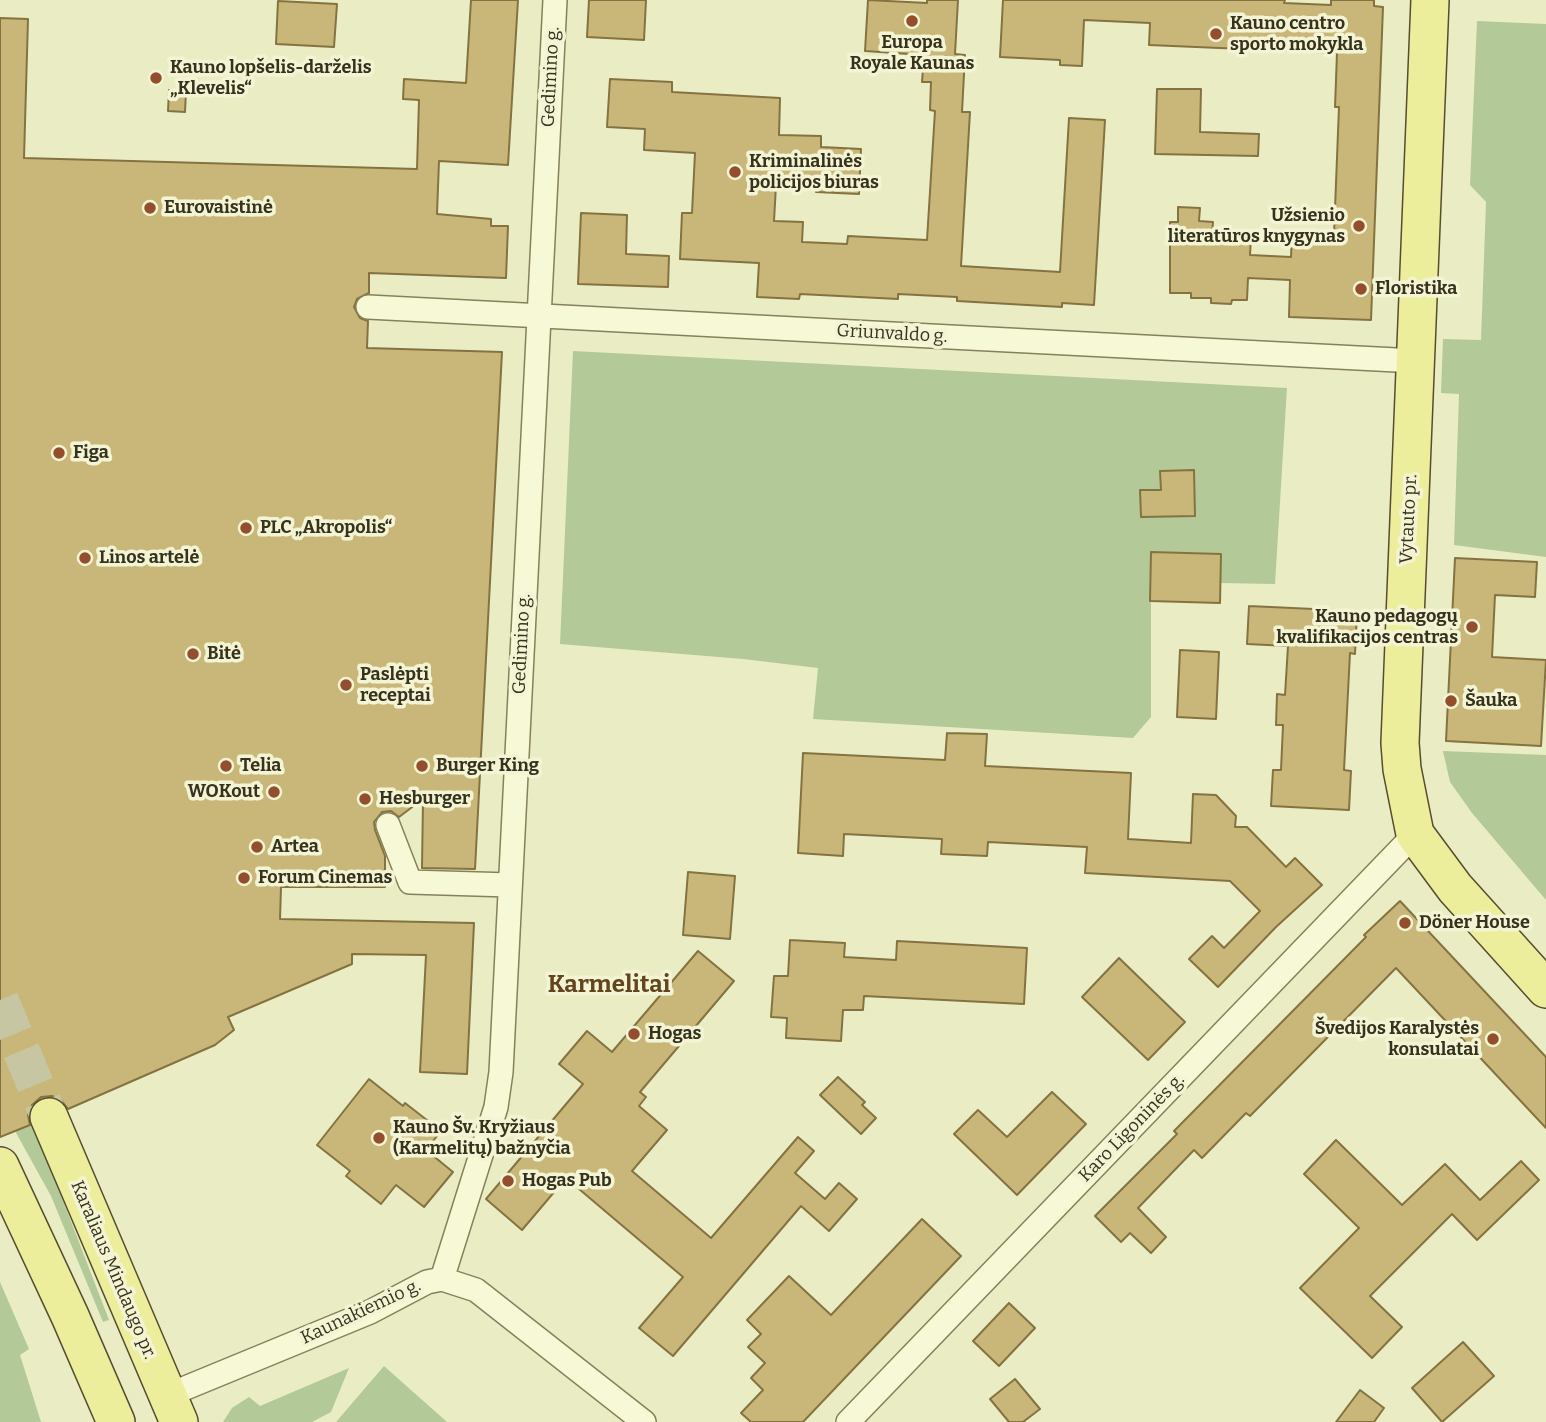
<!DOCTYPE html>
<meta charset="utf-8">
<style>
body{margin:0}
canvas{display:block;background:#eaecc3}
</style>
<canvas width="1546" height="1422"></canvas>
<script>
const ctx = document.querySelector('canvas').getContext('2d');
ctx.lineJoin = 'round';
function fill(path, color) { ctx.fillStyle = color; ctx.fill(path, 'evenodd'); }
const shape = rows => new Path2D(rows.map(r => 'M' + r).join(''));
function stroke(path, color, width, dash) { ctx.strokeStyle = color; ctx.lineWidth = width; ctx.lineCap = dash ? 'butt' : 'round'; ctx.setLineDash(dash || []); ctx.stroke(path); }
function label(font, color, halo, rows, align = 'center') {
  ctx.font = font + ' Bitter,serif'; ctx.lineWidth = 7; ctx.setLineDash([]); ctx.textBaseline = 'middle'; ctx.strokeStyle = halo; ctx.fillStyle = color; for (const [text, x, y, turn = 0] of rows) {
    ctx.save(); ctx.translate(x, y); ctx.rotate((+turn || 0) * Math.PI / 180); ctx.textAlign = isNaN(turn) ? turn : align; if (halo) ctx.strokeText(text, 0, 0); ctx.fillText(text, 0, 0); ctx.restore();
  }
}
fill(shape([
 [1477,21,1546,24,1546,557,1454,545,1459,394,1441,393,1443,339,1481,340,1486,202,1470,185],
 [573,351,1287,388,1275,584,1220,583,1221,554,1151,552,1151,717,1133,738,813,719,818,668,743,659,560,644],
 [1443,751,1546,755,1546,900,1472,813,1450,782],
 [33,1123,109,1320,103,1322,51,1196,15,1131],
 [0,1282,29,1349,20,1355,41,1422,0,1422],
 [384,1366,447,1422,336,1422],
 [349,1368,331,1412,312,1422,223,1422,232,1408,249,1397,260,1406]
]), '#b3ca98');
const building = shape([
 [471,0,518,0,508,165,439,161,437,214,491,219,491,226,508,226,506,278,369,273,369,293,357,299,354,307,360,318,368,321,367,348,502,352,475,869,422,868,423,799,399,817,391,811,382,812,374,822,375,830,385,856,385,887,281,887,280,919,474,923,467,1074,420,1072,426,955,352,954,352,964,228,1017,234,1030,215,1045,68,1109,61,1100,52,1096,41,1097,32,1105,28,1115,30,1125,0,1137,0,18,28,19,24,158,417,169,419,100,403,99,404,79,466,83,471,0],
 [589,0,646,0,644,40,587,37,589,0],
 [868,0,927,3,927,0,958,0,955,54,965,55,962,112,970,112,961,266,1060,272,1069,118,1105,120,1094,305,1062,303,1062,307,957,301,957,297,898,294,898,299,800,294,799,299,757,297,759,263,680,259,682,213,692,213,695,153,644,150,645,129,607,127,610,79,672,82,672,92,780,98,779,135,821,136,821,147,861,149,859,194,816,192,816,186,776,185,774,221,803,222,802,242,847,244,848,236,927,240,935,111,930,110,931,82,922,82,924,55,865,51,868,0],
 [1003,0,1285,0,1284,3,1331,5,1331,0,1374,0,1374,6,1383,7,1371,320,1289,317,1290,280,1248,278,1247,300,1232,300,1231,304,1211,303,1211,298,1191,298,1191,293,1170,293,1170,222,1178,222,1178,207,1200,208,1199,221,1213,222,1212,237,1251,238,1250,255,1291,257,1292,233,1334,234,1339,107,1335,107,1337,53,1149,45,1150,23,1084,20,1082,66,1060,65,1060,60,1000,57,1003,0],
 [278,1,337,4,334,47,276,44,278,1],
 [1157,89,1201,89,1200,132,1259,134,1258,156,1155,154,1157,89],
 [169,90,186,91,185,112,168,111,169,90],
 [581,213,627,215,626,254,669,256,668,287,578,284,581,213],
 [1194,470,1195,516,1141,517,1140,490,1161,490,1160,471,1194,470],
 [1151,552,1221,554,1220,603,1150,601,1151,552],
 [1455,558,1537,562,1535,597,1495,595,1492,657,1546,660,1541,746,1446,741,1455,558],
 [1249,606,1357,611,1355,654,1350,653,1344,770,1351,771,1349,810,1271,806,1273,770,1281,770,1283,725,1276,725,1277,694,1285,695,1288,646,1247,644,1249,606],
 [1180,650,1219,652,1216,719,1177,717,1180,650],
 [947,733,987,734,985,766,1131,773,1128,839,1191,843,1193,794,1216,795,1236,816,1235,827,1247,827,1286,867,1295,858,1322,885,1276,927,1218,987,1189,959,1212,936,1224,948,1260,911,1230,881,1085,873,1087,847,988,842,987,856,941,854,942,839,844,834,843,856,798,853,803,753,945,760,947,733],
 [688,872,735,876,730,939,683,935,688,872],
 [1400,901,1546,1057,1546,1128,1396,968,1250,1116,1246,1113,1202,1158,1194,1150,1138,1208,1166,1237,1151,1253,1130,1233,1121,1242,1095,1216,1177,1134,1174,1131,1366,937,1364,935,1400,901],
 [790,940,845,943,844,957,896,960,897,941,1027,948,1024,1004,864,996,863,1010,843,1010,841,1041,786,1038,787,1018,771,1017,774,976,788,976,790,940],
 [698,951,734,981,640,1092,646,1097,639,1106,667,1130,632,1171,711,1238,798,1137,814,1151,795,1173,825,1199,839,1183,857,1199,829,1231,801,1206,673,1356,639,1328,683,1277,566,1178,522,1230,486,1199,583,1084,559,1064,587,1031,612,1052,698,951],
 [1119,958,1185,1022,1148,1060,1082,997,1119,958],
 [838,1077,865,1102,862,1105,876,1118,861,1134,820,1095,838,1077],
 [369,1079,403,1106,405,1103,441,1131,426,1150,453,1172,424,1207,396,1185,381,1204,346,1176,350,1171,317,1145,369,1079],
 [1052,1092,1086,1124,1017,1195,954,1134,978,1110,1007,1137,1052,1092],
 [1336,1140,1402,1205,1445,1164,1480,1200,1521,1161,1539,1180,1477,1240,1452,1214,1370,1296,1402,1327,1372,1358,1300,1288,1359,1228,1304,1174,1336,1140],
 [922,1219,961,1256,803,1422,751,1422,741,1413,763,1390,751,1378,765,1363,748,1347,761,1334,747,1320,789,1276,831,1315,922,1219],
 [1009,1303,1035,1328,999,1366,973,1341,1009,1303],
 [1463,1342,1494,1376,1442,1422,1412,1388,1463,1342],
 [1015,1379,1040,1409,1023,1422,1009,1422,990,1399,1015,1379],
 [1360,1390,1384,1408,1374,1422,1336,1422,1360,1390]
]);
fill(building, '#c9b77a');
stroke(building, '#847341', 2);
stroke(shape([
 [0,1000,49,1117]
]), '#c6c7a2', 37, [37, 18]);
const street = shape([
 [368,307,1416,361],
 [388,825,410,882,510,885],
 [442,1279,496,1107,501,1072,555,0],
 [166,1396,370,1312,427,1282,442,1279,476,1290,644,1422],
 [848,1422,1415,834]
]);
const primary = shape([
 [1430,0,1400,743,1402,769,1415,834,1455,888,1546,989],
 [49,1117,179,1422],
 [0,1166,70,1316,116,1422]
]);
stroke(street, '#86815b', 26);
stroke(primary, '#544d2f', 40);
stroke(street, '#f6f8d6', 23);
stroke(primary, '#ecee9c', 37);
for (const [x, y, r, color] of [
 [912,21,7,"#934f2d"],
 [1216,34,7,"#934f2d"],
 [156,78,7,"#934f2d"],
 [735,172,7,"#934f2d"],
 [150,208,7,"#934f2d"],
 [1359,226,7,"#934f2d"],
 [1361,289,7,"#934f2d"],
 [59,453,7,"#934f2d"],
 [246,528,7,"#934f2d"],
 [85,558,7,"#934f2d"],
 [1472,627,7,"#934f2d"],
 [193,654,7,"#934f2d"],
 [346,685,7,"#934f2d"],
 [1451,701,7,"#934f2d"],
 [226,766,7,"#934f2d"],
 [422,766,7,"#934f2d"],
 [274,792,7,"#934f2d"],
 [365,799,7,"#934f2d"],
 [257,847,7,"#934f2d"],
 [244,878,7,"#934f2d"],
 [1405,923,7,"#934f2d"],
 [634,1034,7,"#934f2d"],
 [1493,1039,7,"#934f2d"],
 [379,1138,7,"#934f2d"],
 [508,1181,7,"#934f2d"]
]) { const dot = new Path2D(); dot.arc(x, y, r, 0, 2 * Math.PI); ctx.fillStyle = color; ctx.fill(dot); stroke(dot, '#f2f4d3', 2.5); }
label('bold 18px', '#37321e', '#f2f4d3', [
 ["Kauno centro",1230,24],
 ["sporto mokykla",1230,45],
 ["Europa",912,43,"center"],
 ["Royale Kaunas",912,64,"center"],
 ["Kauno lopšelis-darželis",170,68],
 ["„Klevelis“",170,89],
 ["Kriminalinės",749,162],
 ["policijos biuras",749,183],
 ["Eurovaistinė",164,208],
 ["Užsienio",1345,216,"right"],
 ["literatūros knygynas",1345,237,"right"],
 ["Floristika",1375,289],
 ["Figa",73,453],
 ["PLC „Akropolis“",260,528],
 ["Linos artelė",99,558],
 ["Kauno pedagogų",1458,617,"right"],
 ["kvalifikacijos centras",1458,638,"right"],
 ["Bitė",207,654],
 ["Paslėpti",360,675],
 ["receptai",360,696],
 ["Šauka",1465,701],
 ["Telia",240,766],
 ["Burger King",436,766],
 ["WOKout",260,792,"right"],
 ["Hesburger",379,799],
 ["Artea",271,847],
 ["Forum Cinemas",258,878],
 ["Döner House",1419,923],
 ["Švedijos Karalystės",1479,1029,"right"],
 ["konsulatai",1479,1050,"right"],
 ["Hogas",648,1034],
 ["Kauno Šv. Kryžiaus",393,1128],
 ["(Karmelitų) bažnyčia",393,1149],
 ["Hogas Pub",522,1181]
], 'left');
label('18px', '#37321e', '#f2f4d3', [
 ["Gedimino g.",551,77,-87],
 ["Griunvaldo g.",892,334,3],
 ["Vytauto pr.",1409,519,-87],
 ["Gedimino g.",522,644,-87],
 ["Karo Ligoninės g.",1132,1128,-46],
 ["Karaliaus Mindaugo pr.",113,1270,67],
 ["Kaunakiemio g.",361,1312,-25]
]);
label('bold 24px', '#62441f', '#f2f4d3', [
 ["Karmelitai",609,985]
]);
</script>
